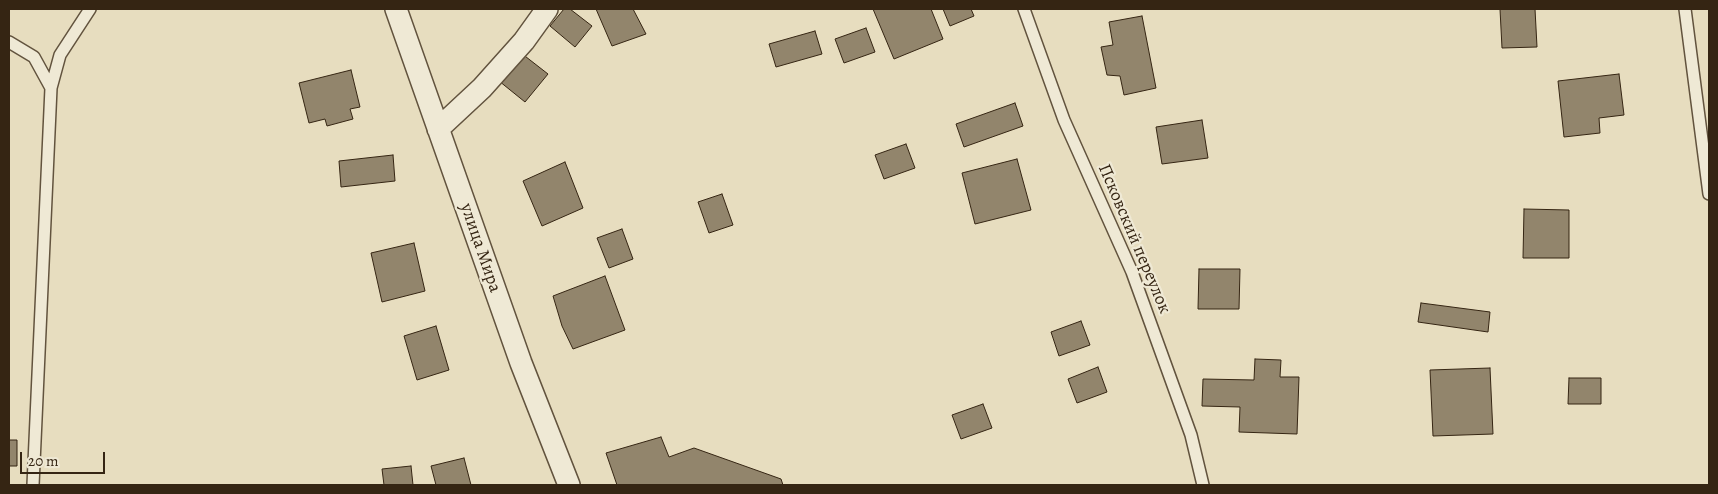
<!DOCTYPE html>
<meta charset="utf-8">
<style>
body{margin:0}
#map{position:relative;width:1718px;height:494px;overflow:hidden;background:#e7ddbf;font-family:Alegreya,serif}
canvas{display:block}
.frame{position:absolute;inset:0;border:10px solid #352513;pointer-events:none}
.scale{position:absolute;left:20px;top:452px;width:85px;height:22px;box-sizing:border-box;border:2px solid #352513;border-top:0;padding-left:6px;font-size:15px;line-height:18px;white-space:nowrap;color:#352513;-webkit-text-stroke:4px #efe9d5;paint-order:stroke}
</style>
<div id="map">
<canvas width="1718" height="494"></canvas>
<div class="frame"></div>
<div class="scale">20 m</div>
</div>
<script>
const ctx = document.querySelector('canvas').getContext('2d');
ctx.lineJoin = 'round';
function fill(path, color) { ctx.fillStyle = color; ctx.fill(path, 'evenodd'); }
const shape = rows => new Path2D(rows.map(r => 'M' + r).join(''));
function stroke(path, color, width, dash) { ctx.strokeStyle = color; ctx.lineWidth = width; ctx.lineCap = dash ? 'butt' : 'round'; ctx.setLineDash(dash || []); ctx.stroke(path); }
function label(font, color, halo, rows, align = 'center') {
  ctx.font = font + ' Alegreya,serif'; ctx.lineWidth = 4.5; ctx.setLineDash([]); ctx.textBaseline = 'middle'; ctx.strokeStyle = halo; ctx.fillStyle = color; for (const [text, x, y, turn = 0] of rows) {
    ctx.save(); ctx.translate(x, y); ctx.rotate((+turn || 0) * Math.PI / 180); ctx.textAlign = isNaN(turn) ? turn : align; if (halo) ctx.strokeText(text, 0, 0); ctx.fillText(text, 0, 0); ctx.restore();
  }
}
const building = shape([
 [564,9,570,9,592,26,575,47,550,26,564,9],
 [596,9,633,9,646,34,612,46,596,9],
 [873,9,931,9,943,39,894,59,873,9],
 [971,9,974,16,950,26,943,9,971,9],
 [1500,9,1535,9,1537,47,1502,48,1500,9],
 [1142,16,1156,88,1124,95,1120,76,1107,75,1101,47,1113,45,1109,22,1142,16],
 [866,28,875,52,844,63,835,39,866,28],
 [815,31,822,54,776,67,769,44,815,31],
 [521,53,548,74,525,102,499,81,521,53],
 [351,70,360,107,350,109,353,119,327,126,325,119,309,123,299,83,351,70],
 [1619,74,1624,115,1599,118,1600,133,1564,137,1558,81,1619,74],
 [1015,103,1023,126,964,147,956,124,1015,103],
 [1202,120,1208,158,1162,164,1156,127,1202,120],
 [906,144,915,168,884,179,875,155,906,144],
 [393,155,395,181,341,187,339,161,393,155],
 [1017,159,1031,210,975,224,962,173,1017,159],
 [565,162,583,208,542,226,523,181,565,162],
 [722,194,733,225,709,233,698,202,722,194],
 [1524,209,1569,210,1569,258,1523,258,1524,209],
 [622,229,633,259,609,268,597,238,622,229],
 [414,243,425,291,382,302,371,253,414,243],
 [1199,269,1240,269,1239,309,1198,309,1199,269],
 [605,276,625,330,573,349,562,326,553,296,605,276],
 [1421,303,1490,312,1488,332,1418,322,1421,303],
 [1081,321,1090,345,1059,356,1051,332,1081,321],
 [436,326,449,370,417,380,404,336,436,326],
 [1255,359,1281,360,1280,377,1299,377,1297,434,1239,432,1240,407,1202,406,1203,379,1254,380,1255,359],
 [1098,367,1107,392,1077,403,1068,379,1098,367],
 [1490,368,1493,434,1433,436,1430,370,1490,368],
 [1569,378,1601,378,1601,404,1568,404,1569,378],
 [983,404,992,428,961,439,952,415,983,404],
 [661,437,669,457,694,448,781,479,783,485,617,485,606,453,661,437],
 [9,440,17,440,17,466,9,466,9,440],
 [464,458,471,485,436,485,431,466,464,458],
 [411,466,413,485,384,485,382,469,411,466]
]);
fill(building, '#92856c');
stroke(building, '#352513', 1);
const lane = shape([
 [1024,9,1064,120,1132,272,1191,435,1203,485],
 [1685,9,1709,194],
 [9,42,34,57,51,88,33,485],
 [51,88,60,55,90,9]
]);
const street = shape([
 [396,9,521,363,569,485],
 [438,129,482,88,524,41,547,9]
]);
stroke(lane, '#62533e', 14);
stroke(street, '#62533e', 24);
stroke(lane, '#efe9d5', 11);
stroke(street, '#efe9d5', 21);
label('18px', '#352513', '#efe9d5', [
 ["Псковский переулок",1134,239,67],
 ["улица Мира",480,248,71]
]);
</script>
